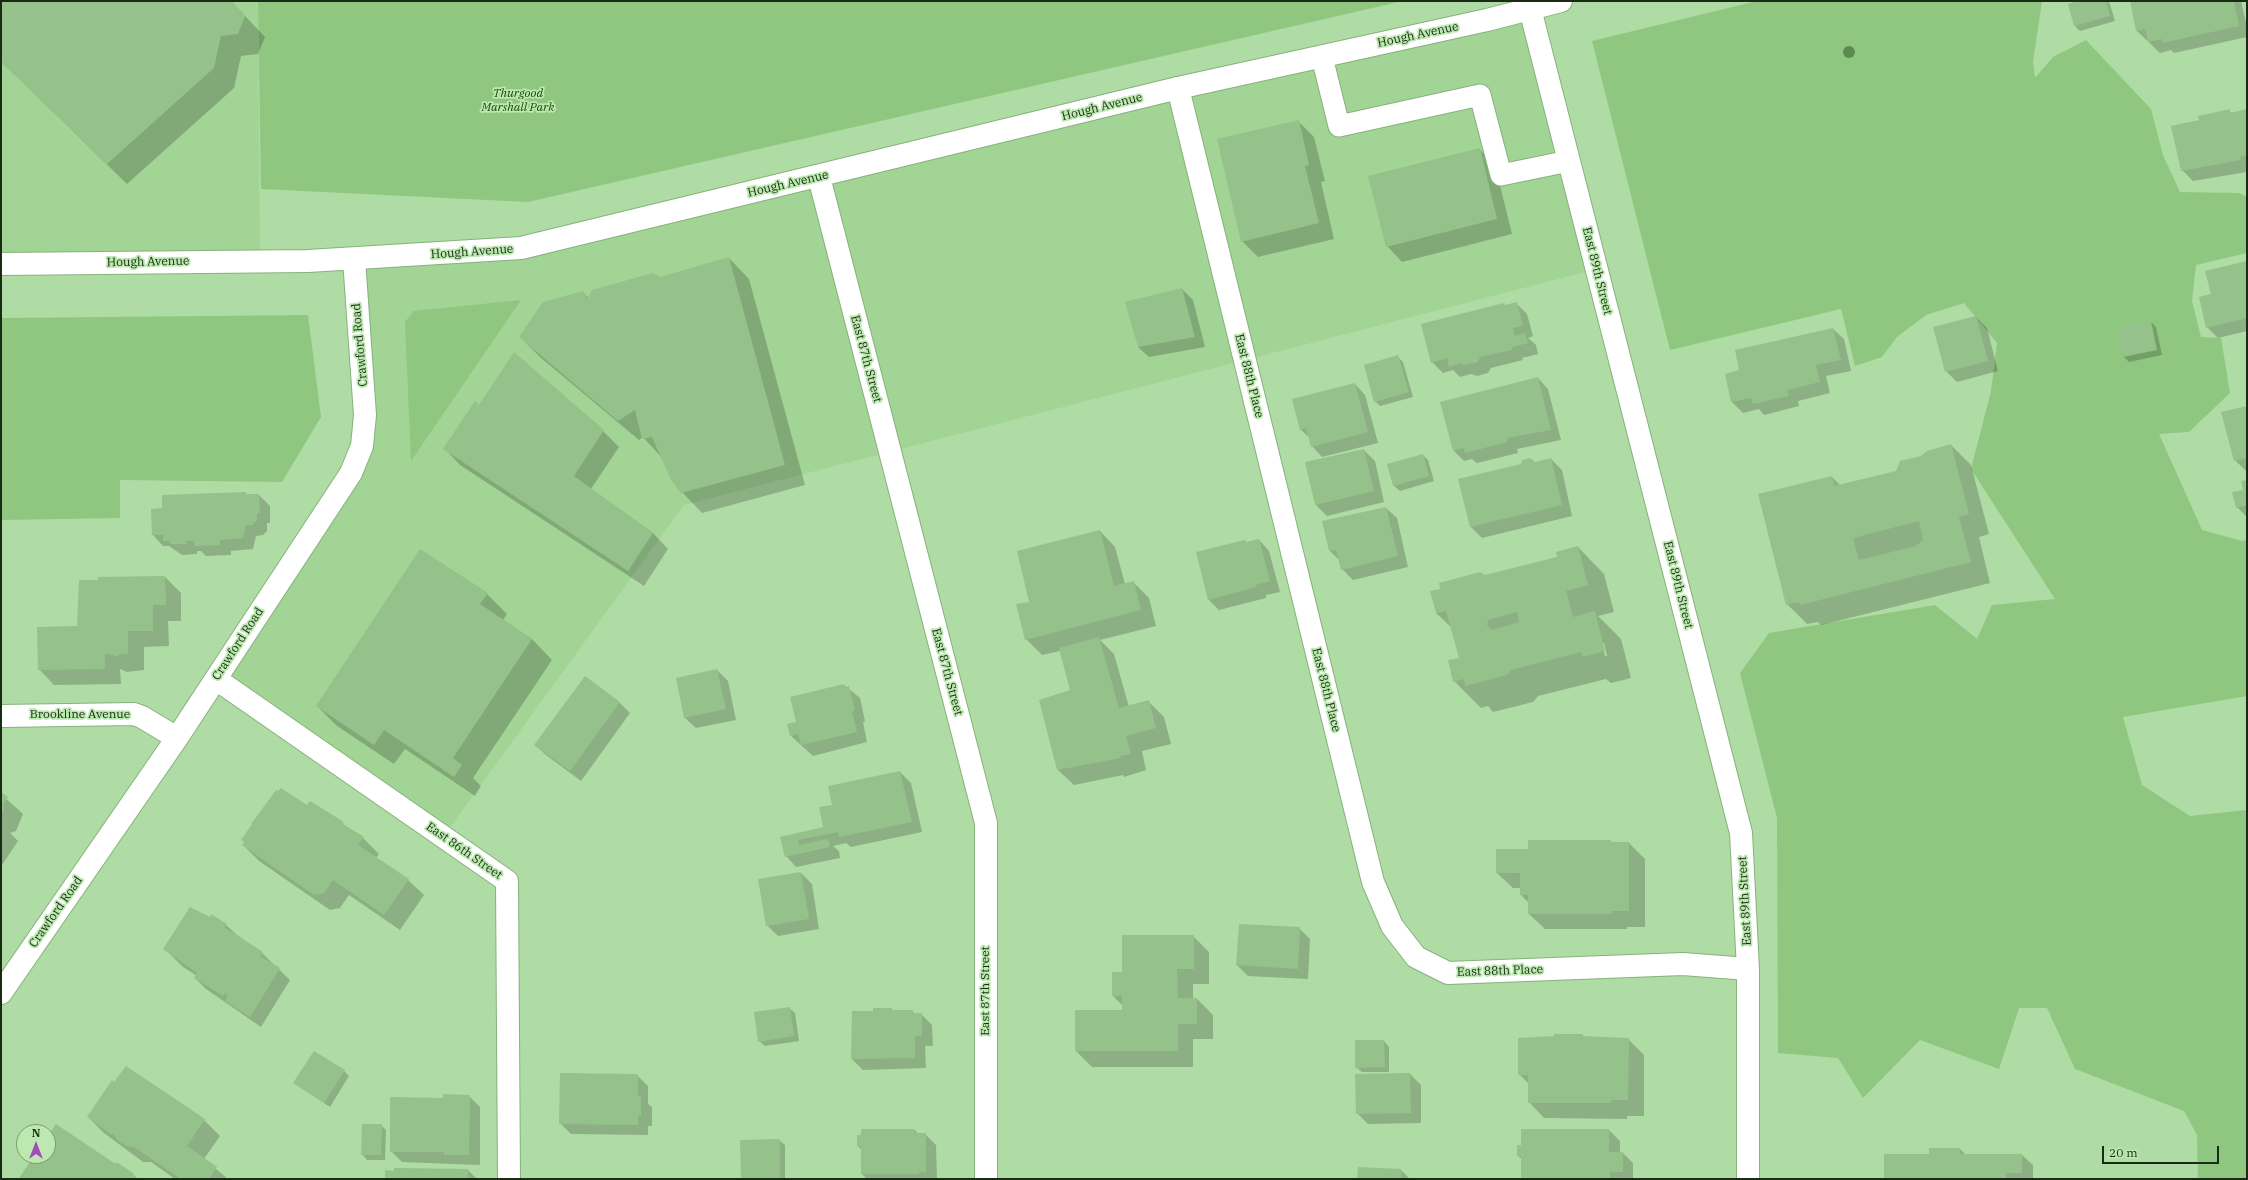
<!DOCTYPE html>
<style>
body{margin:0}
#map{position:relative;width:2248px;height:1180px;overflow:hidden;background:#afdca4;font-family:"IBM Plex Serif",serif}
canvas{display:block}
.frame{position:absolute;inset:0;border:2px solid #1a2b15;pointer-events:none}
.north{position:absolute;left:16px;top:1124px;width:40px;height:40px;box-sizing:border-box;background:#bce9b0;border:1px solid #7b9d72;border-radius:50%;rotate:0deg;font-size:11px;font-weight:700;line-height:16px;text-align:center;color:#1a2b15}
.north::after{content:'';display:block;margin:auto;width:14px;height:18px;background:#a34cb9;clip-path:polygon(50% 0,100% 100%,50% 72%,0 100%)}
.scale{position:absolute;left:2102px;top:1146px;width:117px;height:18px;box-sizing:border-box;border:2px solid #1a2b15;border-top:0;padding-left:5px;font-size:12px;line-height:14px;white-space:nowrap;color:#1a2b15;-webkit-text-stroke:3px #bce9b0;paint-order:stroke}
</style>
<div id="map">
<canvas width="2248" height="1180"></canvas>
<div class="frame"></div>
<div class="north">N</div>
<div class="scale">20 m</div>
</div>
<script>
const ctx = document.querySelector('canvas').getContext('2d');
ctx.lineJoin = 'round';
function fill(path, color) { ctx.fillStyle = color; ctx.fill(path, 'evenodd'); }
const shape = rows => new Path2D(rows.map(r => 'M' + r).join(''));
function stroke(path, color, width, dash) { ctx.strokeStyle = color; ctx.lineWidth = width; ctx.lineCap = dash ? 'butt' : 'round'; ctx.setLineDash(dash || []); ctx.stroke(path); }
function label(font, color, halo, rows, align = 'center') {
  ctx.font = font + ' "IBM Plex Serif",serif'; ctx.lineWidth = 3.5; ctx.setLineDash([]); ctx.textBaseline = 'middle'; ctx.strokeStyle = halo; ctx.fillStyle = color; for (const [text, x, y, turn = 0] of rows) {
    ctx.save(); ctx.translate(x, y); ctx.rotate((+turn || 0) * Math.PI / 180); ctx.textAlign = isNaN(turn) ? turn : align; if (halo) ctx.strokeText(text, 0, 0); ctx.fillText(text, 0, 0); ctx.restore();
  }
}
fill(shape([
 [1,1,258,1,260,261,1,264],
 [1530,9,1597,269,684,505,443,837,216,679,362,446,354,259,521,248]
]), '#a2d495');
fill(shape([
 [258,1,1403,1,528,202,261,189],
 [1757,1,2042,1,2033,62,2035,78,2053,57,2086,40,2151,109,2163,155,2180,192,2239,193,2247,197,2247,253,2196,265,2192,301,2201,337,2221,338,2230,393,2189,432,2159,434,2202,530,2242,541,2247,540,2247,696,2123,717,2142,785,2190,816,2247,810,2247,1179,2198,1179,2197,1135,2184,1111,2075,1069,2047,1008,2019,1008,1999,1069,1920,1040,1863,1098,1838,1058,1778,1053,1777,818,1740,673,1769,633,1935,605,1977,639,1992,605,2055,599,1971,469,1991,391,1997,343,1964,303,1926,315,1897,337,1882,357,1855,366,1841,309,1670,350,1592,41],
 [521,300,411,461,405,322,414,311],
 [308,315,321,417,282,482,120,480,120,518,1,520,1,318]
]), '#8fc780');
fill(shape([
 [1,1,231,1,265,37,258,54,241,56,234,88,127,184,1,61],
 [2082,1,2109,1,2115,21,2080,31,2075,26],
 [2131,1,2241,1,2247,27,2247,37,2174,53,2171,50,2160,53,2137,31],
 [2247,110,2247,172,2193,181,2182,170,2200,121,2229,111,2232,113],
 [1298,121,1314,137,1325,181,1321,182,1334,239,1258,257,1242,241],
 [1479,149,1495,165,1512,234,1402,262,1387,246],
 [729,258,749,279,805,485,702,513,682,492,663,459,643,437,639,440,540,357,520,337,583,292,588,298],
 [2247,262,2247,331,2218,338,2207,327,2212,295],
 [1182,289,1193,300,1205,347,1149,357,1138,347],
 [1516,303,1527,314,1533,336,1528,338,1536,345,1538,354,1522,358,1523,360,1491,368,1488,373,1477,376,1471,374,1460,377,1453,370,1443,373,1432,362,1505,306],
 [1976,317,1987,328,1998,371,1957,382,1946,371],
 [2151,322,2156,327,2162,355,2129,362,2123,356],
 [1833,329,1844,339,1851,371,1826,376,1830,393,1798,401,1799,406,1764,415,1759,409,1743,413,1732,402,1726,374,1741,371],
 [1398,357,1403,362,1413,397,1380,406,1375,401],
 [1538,378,1548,389,1561,440,1517,449,1518,453,1477,463,1472,459,1464,461,1454,451],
 [1355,384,1365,395,1378,443,1322,457,1312,446,1310,438,1300,429],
 [480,406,603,431,619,447,591,489,653,533,668,549,644,586,460,465,445,449],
 [2247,407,2247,471,2246,471,2235,460],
 [1951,445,1971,465,1989,534,1979,537,1990,583,1821,625,1818,622,1807,624,1787,604,1832,477,1840,485,1896,472,1922,457],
 [1364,450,1375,461,1384,502,1327,516,1316,505],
 [1423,455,1428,460,1434,481,1400,491,1394,486,1388,465],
 [1551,459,1562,470,1572,516,1482,538,1471,527,1459,480],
 [2247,481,2247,517,2237,507],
 [247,495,259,495,270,506,270,523,267,523,267,531,263,535,256,536,253,549,231,551,231,555,206,556,201,551,197,551,197,554,182,555,169,546,163,546,153,535],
 [1386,508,1397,518,1408,567,1353,580,1342,569,1340,561,1330,551,1323,522],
 [1100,531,1115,547,1125,584,1133,582,1149,598,1156,626,1100,640,1114,654,1129,707,1149,702,1164,717,1171,744,1142,751,1146,770,1124,777,1123,775,1074,785,1058,770,1071,691,1060,651,1042,655,1026,639,1031,602],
 [1259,540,1269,551,1280,592,1266,595,1266,598,1219,610,1208,599,1245,541,1247,543],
 [1578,547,1604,574,1614,612,1598,616,1621,639,1631,678,1611,683,1606,679,1538,696,1533,702,1493,712,1488,706,1481,708,1454,681,1460,658,1452,628,1436,613,1485,576,1558,557],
 [1602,643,1604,643,1607,656,1605,656],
 [165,577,181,593,181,621,168,621,169,646,144,647,144,670,127,672,120,669,121,684,54,685,39,669],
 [487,594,507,614,503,620,532,639,552,660,473,778,481,786,475,796,405,749,394,764,337,726,317,706],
 [717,670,728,681,736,720,696,728,685,718],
 [585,677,620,703,630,713,581,781,546,755,535,745],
 [844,685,860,698,865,721,863,722,867,742,813,756,791,736,788,725,797,723],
 [900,772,911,783,922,832,851,847,846,843,833,846,839,851,840,858,796,867,786,856,782,837,825,828,833,805],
 [1,794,23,814,16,831,10,833,18,841,2,865],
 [310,802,363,838,379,854,376,858,408,880,424,895,400,930,349,895,340,908,330,910,259,861,243,845,307,807],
 [1611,841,1613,843,1629,843,1645,859,1645,927,1627,927,1627,929,1545,929,1529,914,1529,903,1521,895,1521,888,1513,888,1497,873,1529,850],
 [801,873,812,884,819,929,778,936,767,925],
 [226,925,237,935,262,953,290,980,261,1027,206,989,195,978,197,976,183,967,165,949],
 [1299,928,1310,939,1308,979,1248,976,1237,965],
 [1193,936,1209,952,1209,984,1193,984,1193,999,1197,999,1213,1015,1213,1039,1193,1039,1193,1067,1092,1067,1076,1051,1123,1011,1123,1006,1113,996,1123,973],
 [789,1008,795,1013,799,1041,765,1046,759,1041],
 [892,1009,894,1011,912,1011,915,1014,921,1014,932,1025,933,1046,925,1046,926,1068,863,1070,852,1059,874,1012],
 [1582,1035,1585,1037,1628,1039,1644,1055,1644,1116,1627,1116,1627,1119,1544,1118,1529,1102,1529,1084,1519,1074],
 [1384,1041,1389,1047,1389,1072,1362,1072,1356,1067],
 [344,1071,349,1076,330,1107,294,1083],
 [1410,1074,1421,1085,1421,1123,1368,1124,1357,1113],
 [637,1075,648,1086,648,1104,652,1107,652,1126,648,1126,648,1135,571,1134,560,1123],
 [469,1096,480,1107,480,1165,402,1162,391,1151,444,1099],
 [88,1117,204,1120,220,1136,204,1159,228,1179,175,1179,151,1162,143,1162,135,1156,104,1133],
 [381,1125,386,1130,385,1160,367,1160,362,1154],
 [915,1130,918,1134,925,1134,936,1145,937,1179,867,1179,862,1174,862,1150,858,1146],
 [1609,1130,1620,1141,1620,1153,1623,1153,1633,1163,1633,1179,1522,1179,1522,1159,1518,1156],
 [48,1137,114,1164,132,1174,138,1179,21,1179,35,1156,48,1156],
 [779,1140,785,1145,785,1179,742,1179],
 [1960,1149,1966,1155,2022,1155,2033,1165,2033,1179,1885,1179,1930,1155],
 [468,1170,477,1179,386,1179],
 [1401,1170,1410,1179,1358,1179]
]), '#0003');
fill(shape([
 [1,1,231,1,245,16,238,34,221,36,214,68,107,164,1,62],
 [2078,1,2106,1,2110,16,2074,26,2068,4],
 [2130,1,2234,1,2239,26,2162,43,2162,39,2148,42,2145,29,2136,31],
 [2230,109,2230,113,2247,109,2247,155,2240,157,2241,160,2181,171,2171,126,2199,120,2198,116],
 [1299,120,1309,165,1305,166,1319,223,1241,242,1217,139],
 [1480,148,1497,219,1386,247,1368,176],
 [729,257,785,465,681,493,671,480,652,437,642,439,635,410,618,421,519,337,543,302,583,291,587,299,592,290,653,273,660,277],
 [2247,261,2247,318,2206,328,2199,297,2211,294,2205,271],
 [1182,288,1195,337,1138,347,1125,302],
 [1517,302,1523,326,1513,328,1515,336,1525,333,1528,343,1512,347,1512,350,1480,357,1478,362,1465,365,1460,363,1449,367,1447,358,1431,363,1421,324,1504,303,1505,305],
 [1976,316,1988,361,1945,372,1933,327],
 [2151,321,2157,350,2123,357,2117,328],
 [1833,328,1841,360,1816,365,1820,382,1787,390,1789,396,1753,404,1751,398,1731,402,1725,374,1739,370,1735,350],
 [514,352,604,430,574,476,653,533,628,571,443,449,475,401,479,405],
 [1398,355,1409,392,1374,402,1364,365],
 [1538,377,1551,430,1507,438,1507,442,1465,453,1464,448,1453,451,1440,402],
 [1355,383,1368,432,1311,447,1306,428,1300,430,1292,399],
 [2247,406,2247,458,2234,461,2221,412],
 [1951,444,1969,514,1959,517,1971,562,1800,605,1799,602,1786,605,1758,494,1832,476,1834,486,1896,471,1900,461,1921,456,1927,451],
 [1919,521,1923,540,1916,546,1859,560,1853,538],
 [1364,449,1374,491,1315,505,1305,462],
 [1423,454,1429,476,1393,486,1387,464],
 [1530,458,1535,462,1551,458,1562,505,1470,527,1458,479,1521,464,1522,460],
 [2247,480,2247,505,2236,508,2232,492,2243,490,2241,481],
 [246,492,246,494,259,494,260,513,257,513,257,520,252,525,246,525,243,538,220,540,220,545,194,546,194,541,186,541,187,544,170,544,170,541,163,541,163,535,152,535,151,509,162,508,162,495],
 [1386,507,1398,556,1341,570,1336,550,1329,551,1322,521],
 [1100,530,1114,586,1134,581,1141,610,1025,640,1016,604,1029,602,1017,551],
 [1259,539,1270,581,1256,585,1256,587,1208,600,1196,552,1245,540,1246,542],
 [1578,546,1588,585,1566,591,1573,617,1595,611,1605,651,1583,657,1581,652,1511,670,1507,675,1465,686,1464,679,1453,682,1448,660,1459,658,1446,611,1436,613,1430,591,1440,589,1439,583,1480,572,1485,575,1557,557,1556,552],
 [1517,612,1519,622,1492,630,1487,625,1488,620],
 [420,549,488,593,480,604,532,639,453,758,462,765,454,777,384,730,374,745,316,706],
 [165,576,166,605,153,605,153,631,128,631,128,654,119,654,118,656,105,654,105,669,38,670,37,627,77,626,79,580,98,580,98,577],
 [1099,637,1119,708,1149,700,1156,728,1126,736,1131,754,1120,756,1121,758,1057,770,1039,700,1070,690,1059,648],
 [717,669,726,709,684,718,676,678],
 [585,676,620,702,570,771,534,745],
 [844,684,845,687,849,686,855,710,852,712,857,732,801,745,798,734,790,736,787,724,796,722,790,697],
 [900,771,912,822,839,837,838,832,798,840,799,845,828,839,830,847,785,857,780,837,823,827,819,807,832,805,828,786],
 [281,788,307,805,310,801,344,822,343,824,364,837,358,845,409,879,384,915,333,880,324,893,314,895,242,845,244,842,241,840,252,824,251,824,276,790,278,791],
 [1,792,8,797,3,805,4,809,1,814],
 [1528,840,1611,840,1611,842,1629,842,1629,911,1612,911,1612,914,1528,914,1528,895,1520,895,1520,873,1496,873,1496,849,1528,849],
 [801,872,809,919,766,926,758,879],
 [190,907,210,917,211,914,227,924,224,927,263,952,260,956,280,968,250,1017,225,1001,228,995,225,993,223,996,194,978,197,973,163,949],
 [1239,924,1300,927,1298,969,1236,965],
 [1122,935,1194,935,1194,969,1177,969,1178,998,1197,998,1197,1024,1178,1024,1178,1051,1075,1051,1075,1010,1122,1010,1122,996,1112,996,1112,972,1122,972],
 [790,1007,794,1036,758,1042,754,1012],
 [873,1008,892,1008,892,1010,913,1010,913,1013,922,1013,922,1036,915,1036,915,1058,851,1059,852,1011,873,1011],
 [1554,1034,1583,1034,1583,1036,1629,1038,1628,1100,1611,1100,1611,1103,1528,1103,1528,1075,1518,1075,1518,1038,1554,1036],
 [1355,1040,1384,1040,1385,1067,1355,1068],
 [314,1051,345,1070,324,1103,293,1083],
 [126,1066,205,1119,187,1146,217,1167,209,1179,181,1179,134,1147,127,1146,118,1141,113,1133,112,1135,87,1117,112,1080,114,1082],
 [560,1073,638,1074,638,1096,641,1096,641,1116,638,1116,638,1125,559,1124],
 [1410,1073,1411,1113,1356,1114,1355,1074],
 [443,1094,470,1095,469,1155,444,1155,444,1152,390,1152,390,1097,443,1098],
 [56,1124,114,1163,118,1163,133,1173,136,1179,19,1178,34,1156,48,1156,48,1136],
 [362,1124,382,1124,381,1155,361,1155],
 [861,1129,915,1129,915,1133,926,1133,926,1172,919,1172,919,1174,861,1174,861,1146,857,1146,857,1135,861,1135],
 [1521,1129,1609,1129,1609,1152,1623,1152,1623,1172,1610,1172,1610,1179,1521,1179,1521,1156,1517,1156,1517,1145,1521,1145],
 [780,1139,780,1179,741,1179,740,1140],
 [1929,1148,1960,1148,1960,1154,2022,1154,2022,1173,2006,1173,2006,1179,1884,1179,1884,1154,1929,1154],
 [1358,1167,1401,1169,1401,1179,1357,1179],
 [394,1168,468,1169,468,1179,385,1179,385,1170,394,1171]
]), '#95c18a');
const service = shape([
 [1322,57,1339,126,1480,95,1501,175,1569,161]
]);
const minor = shape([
 [1528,1,1741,833,1748,969,1748,1179],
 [1178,88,1373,882,1392,926,1416,957,1448,973,1683,964,1748,969],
 [819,177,986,823,986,1179],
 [216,679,507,881,509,1179],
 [1,716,134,714,142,717,177,738],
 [1,993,177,738,351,473,362,446,365,415,354,259]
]);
const tertiary = shape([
 [1,264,308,261,521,248,1178,88,1487,20,1561,1]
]);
stroke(service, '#86b27b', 23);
stroke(minor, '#86b27b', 24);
stroke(tertiary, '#86b27b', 24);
stroke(service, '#fff', 21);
stroke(minor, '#fff', 22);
stroke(tertiary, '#fff', 22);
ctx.fillStyle = '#5d8a50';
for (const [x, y] of [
 [1849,52]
]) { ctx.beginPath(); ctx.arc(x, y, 6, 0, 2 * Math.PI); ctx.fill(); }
label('12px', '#1a2b15', '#bce9b0', [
 ["Hough Avenue",1418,35,-12],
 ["Hough Avenue",1102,107,-14],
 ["Hough Avenue",788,184,-13],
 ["Hough Avenue",472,252,-4],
 ["Hough Avenue",148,262,-1],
 ["East 89th Street",1597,271,76],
 ["Crawford Road",360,345,-95],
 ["East 87th Street",866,359,75],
 ["East 88th Place",1249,376,76],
 ["East 89th Street",1678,585,76],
 ["Crawford Road",238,644,-57],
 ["East 87th Street",947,672,75],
 ["East 88th Place",1326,690,76],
 ["Brookline Avenue",80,715],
 ["East 86th Street",464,851,35],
 ["East 89th Street",1745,901,-93],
 ["Crawford Road",56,912,-55],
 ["East 88th Place",1500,971,-2],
 ["East 87th Street",986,991,-90]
]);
label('italic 12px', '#1a470b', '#bce9b0', [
 ["Thurgood",518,94],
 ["Marshall Park",518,108]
]);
</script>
